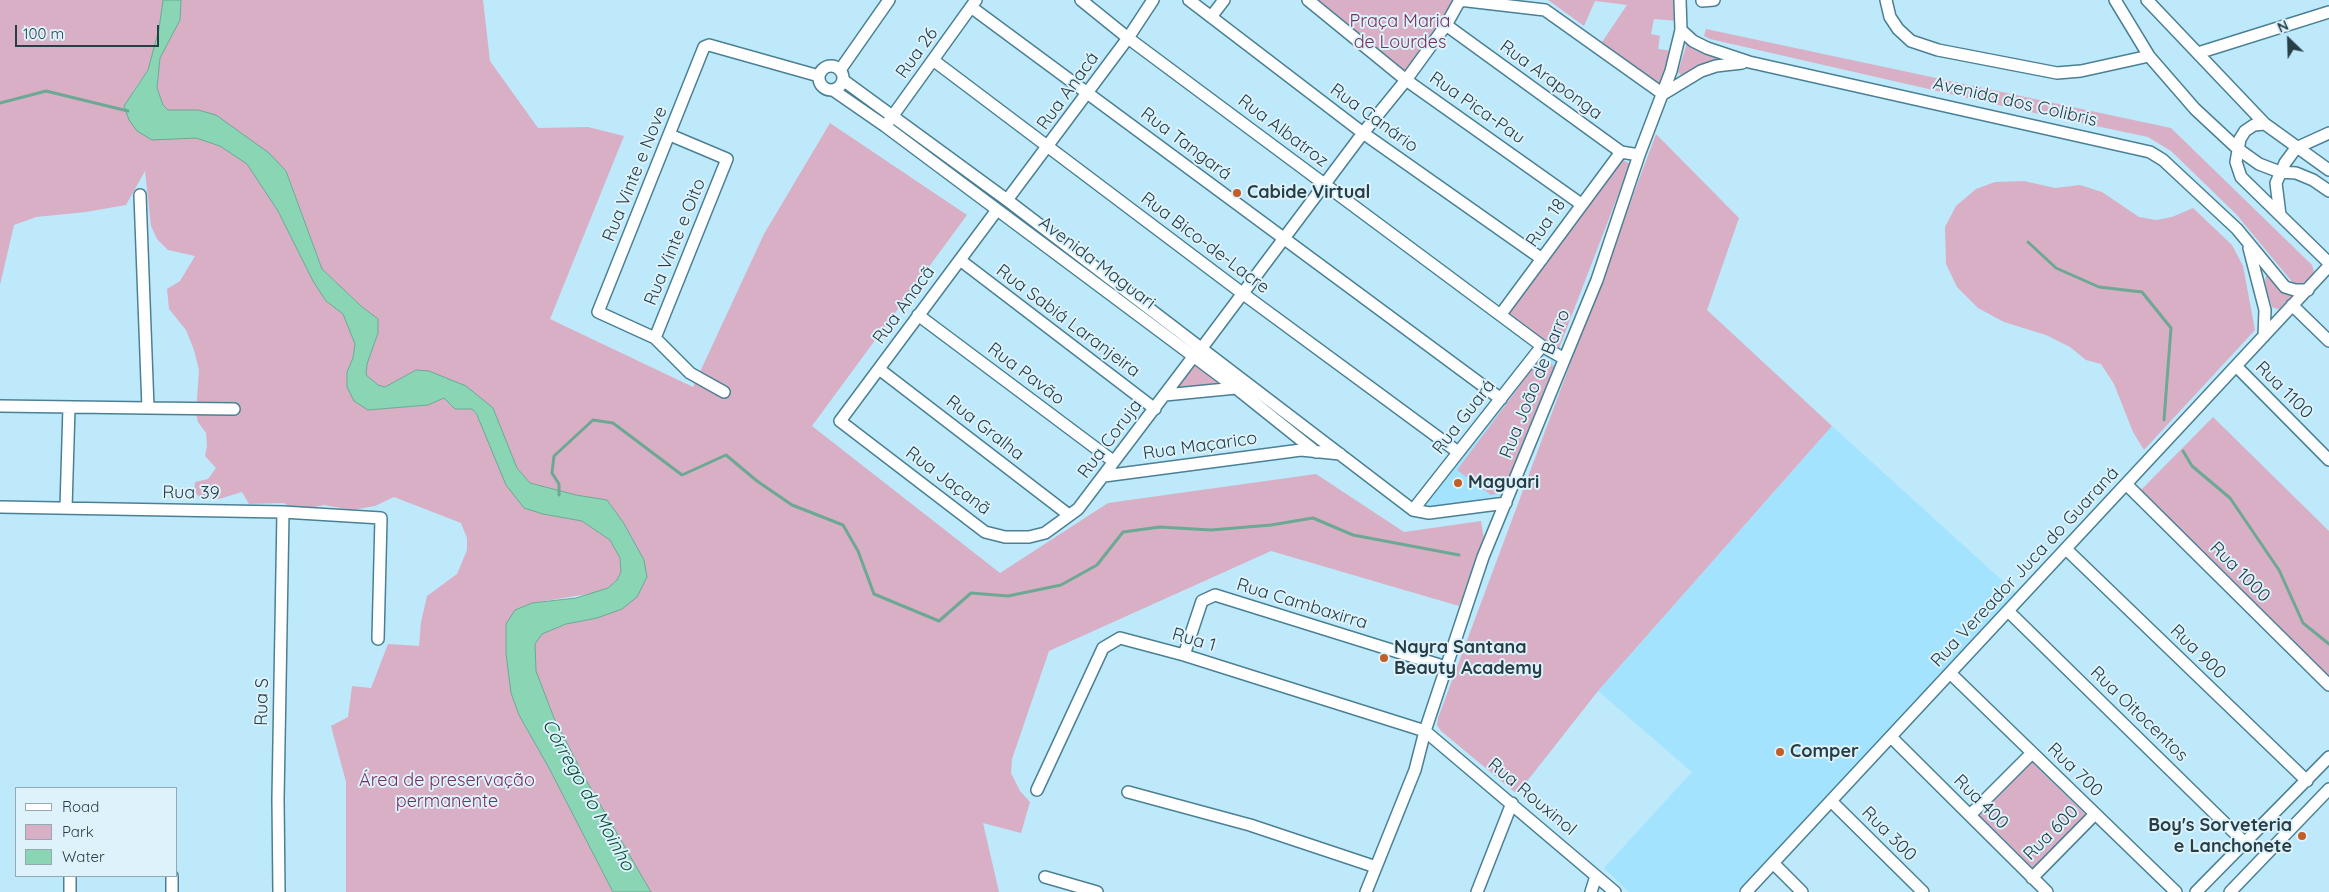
<!DOCTYPE html>
<meta charset="utf-8">
<style>
body{margin:0}
#map{position:relative;width:2329px;height:892px;overflow:hidden;background:#bde9fb;font-family:Quicksand,sans-serif}
canvas{display:block}
.legend{position:absolute;left:15px;top:787px;width:162px;height:90px;box-sizing:border-box;background:#ddf2fb;border:1px solid #94aab3;margin:0;padding:6px 9px;list-style:none;font-size:15px;color:#273e47}
.legend li{display:flex;align-items:center;gap:10px;height:25px}
.legend b{width:25px;border:1px solid #94aab3}
.north{position:absolute;left:2264px;top:15px;width:50px;height:50px;-webkit-text-stroke:4px #ddf2fb;paint-order:stroke;rotate:336deg;font-size:14px;font-weight:700;line-height:20px;text-align:center;color:#273e47}
.north::after{content:'';display:block;margin:auto;width:18px;height:22px;background:#273e47;clip-path:polygon(50% 0,100% 100%,50% 72%,0 100%)}
.scale{position:absolute;left:15px;top:25px;width:144px;height:22px;box-sizing:border-box;border:2px solid #273e47;border-top:0;padding-left:6px;font-size:15px;line-height:18px;white-space:nowrap;color:#273e47;-webkit-text-stroke:4px #ddf2fb;paint-order:stroke}
</style>
<div id="map">
<canvas width="2329" height="892"></canvas>
<ul class="legend">
<li><b style="height:6px;background:#fff"></b>Road</li>
<li><b style="height:14px;background:#d9afc6"></b>Park</li>
<li><b style="height:14px;background:#8ad5b4"></b>Water</li>
</ul>
<div class="north">N</div>
<div class="scale">100 m</div>
</div>
<script>
const ctx = document.querySelector('canvas').getContext('2d');
ctx.lineJoin = 'round';
function fill(path, color) { ctx.fillStyle = color; ctx.fill(path, 'evenodd'); }
const shape = rows => new Path2D(rows.map(r => 'M' + r).join(''));
function stroke(path, color, width, dash) { ctx.strokeStyle = color; ctx.lineWidth = width; ctx.lineCap = dash ? 'butt' : 'round'; ctx.setLineDash(dash || []); ctx.stroke(path); }
function label(font, color, halo, rows, align = 'center') {
  ctx.font = font + ' Quicksand,sans-serif'; ctx.lineWidth = 4; ctx.setLineDash([]); ctx.textBaseline = 'middle'; ctx.strokeStyle = halo; ctx.fillStyle = color; for (const [text, x, y, turn = 0] of rows) {
    ctx.save(); ctx.translate(x, y); ctx.rotate((+turn || 0) * Math.PI / 180); ctx.textAlign = isNaN(turn) ? turn : align; if (halo) ctx.strokeText(text, 0, 0); ctx.fillText(text, 0, 0); ctx.restore();
  }
}
fill(shape([
 [1542,351,1558,362,1506,495,1423,508],
 [1832,426,2016,593,1737,892,1629,892,1604,868,1692,772,1598,691]
]), '#a3e3fe');
fill(shape([
 [0,0,163,0,159,29,148,70,133,91,196,138,220,146,247,163,278,211,313,281,326,301,343,314,355,344,353,358,347,372,347,387,368,410,428,405,444,398,455,409,472,409,543,514,582,521,610,540,620,558,621,572,617,580,608,588,594,593,532,603,515,610,506,653,511,693,519,715,549,768,613,892,346,892,346,782,331,726,348,717,352,686,371,688,388,644,419,646,421,622,427,596,457,574,467,550,467,538,461,523,394,497,375,506,352,510,324,505,296,511,284,503,249,504,242,492,219,499,200,498,194,491,195,482,208,479,216,468,205,456,207,446,206,433,198,422,196,414,199,370,194,350,186,330,169,309,167,289,180,281,195,256,168,250,157,239,151,226,145,171,126,205,86,212,36,217,14,225,0,285],
 [181,0,483,0,490,61,538,128,588,127,624,136,550,319,693,387,764,234,830,123,967,215,812,426,1000,573,1108,503,1316,474,1404,532,1481,521,1484,539,1459,606,1271,551,1049,651,1012,759,1011,773,1020,791,1030,802,1021,833,983,823,999,892,651,892,586,780,554,718,536,671,535,644,542,634,566,624,597,618,644,560,623,522,607,500,576,495,530,483,517,468,493,408,416,370,385,387,378,385,366,375,367,364,378,333,378,319,361,306,322,269,286,170,198,110,168,110,163,105,157,88,160,58,180,20],
 [1309,0,1453,0,1458,1,1406,79],
 [1548,0,1676,0,1677,21,1654,19,1651,34,1660,36,1658,49,1673,51,1660,88,1602,42,1627,5,1595,1,1584,26],
 [1706,29,2171,128,2312,265,2314,271,2312,277,2301,284,2293,283,2236,214,2171,151,2148,137,2016,109,1710,39,1704,36],
 [1687,43,1734,60,1681,75,1678,72],
 [1656,134,1739,218,1707,310,1832,426,1598,691,1517,794,1441,731,1437,725,1438,718],
 [1623,160,1630,164,1558,351,1509,316,1509,309],
 [2024,181,2055,188,2080,185,2102,192,2139,217,2156,220,2172,217,2193,208,2232,245,2243,266,2255,330,2144,450,2133,432,2114,384,2101,364,2086,360,2070,347,2046,335,2004,322,1978,308,1957,287,1946,264,1945,227,1956,206,1976,189,1995,182],
 [2266,276,2269,276,2281,292,2293,296,2280,310,2272,307,2265,283],
 [1543,359,1550,361,1554,367,1506,491,1491,495,1457,470,1539,360],
 [1195,362,1229,385,1174,390],
 [2213,417,2329,531,2329,680,2138,493],
 [2032,762,2088,817,2034,872,1978,817]
]), '#d9afc6');
const water = shape([
 [163,0,181,0,180,20,160,58,157,88,163,105,168,110,198,110,216,115,269,153,286,171,322,269,361,306,378,319,378,333,367,364,366,375,378,385,385,387,416,370,429,371,466,386,493,408,517,468,530,483,576,495,607,500,623,522,644,560,647,577,637,597,622,609,597,618,566,624,542,634,535,644,536,671,554,718,586,780,651,892,613,892,549,768,519,715,511,693,506,653,506,624,515,610,532,603,576,598,608,588,617,580,621,572,620,558,610,540,582,521,543,514,524,508,506,485,477,415,472,409,455,409,444,398,428,405,368,410,354,401,347,387,347,372,353,358,355,344,343,314,326,301,313,281,278,211,247,164,220,146,196,138,152,140,137,131,129,120,124,106,148,70,159,29,163,0]
]);
fill(water, '#8ad5b4');
stroke(water, '#6ca893', 1);
stroke(shape([
 [0,103,46,91,128,111],
 [2028,242,2056,268,2099,287,2142,292,2171,328,2164,420],
 [2183,451,2192,466,2230,498,2279,570,2303,623,2329,644],
 [559,495,559,484,552,473,554,456,593,420,613,423,682,475,726,455,757,481,792,505,843,525,858,551,874,594,939,621,971,593,1008,596,1061,585,1097,565,1123,532,1160,527,1211,530,1271,525,1313,518,1353,535,1459,555]
]), '#6ca893', 3);
const minor = shape([
 [1081,0,1128,38,1542,346,1563,358],
 [1189,0,1363,133,1542,259],
 [1308,0,1406,80,1581,204],
 [1459,0,1545,10,1663,94,1701,71,1716,66,1742,63],
 [1886,0,1890,17,1898,29,1911,41,1938,50,2057,73,2081,71,2149,56],
 [2115,0,2149,56,2195,109,2238,149,2259,164,2280,172,2296,173,2313,180,2329,191],
 [2147,0,2265,124,2329,170],
 [1702,1,1714,0],
 [971,7,1501,399],
 [1211,17,1224,0],
 [1446,25,1621,152,1639,155],
 [1681,30,1693,41,1707,48,1749,62,2150,152,2163,160,2237,229,2285,287,2295,290,2308,290],
 [2198,53,2329,12],
 [933,60,1242,293,1458,452],
 '819 78a12 12 0 1 1 24 0a12 12 0 1 1-24 0Z',
 [840,70,889,0],
 [843,80,1007,200,1413,510,1429,513,1506,503],
 [833,90,885,126,1236,388,1316,452],
 [889,121,976,0],
 [2265,124,2254,125,2245,131,2240,139,2236,162,2241,177,2329,263],
 [1007,200,1128,38,1153,0],
 [997,210,840,421,985,532,1005,537,1029,537,1045,533,1078,509,1193,357],
 [2280,215,2276,183,2285,163,2296,148,2329,133],
 [2249,248,2265,310,2264,336],
 [960,260,1155,409],
 [2292,305,2329,341],
 [1501,314,1621,152],
 [918,315,1113,461],
 [655,338,727,159,670,135],
 [1201,349,1363,133,1406,80,1446,25,1460,0],
 [2236,366,2329,460],
 [879,369,1069,515],
 [724,392,690,373,655,338,598,312,704,47,709,45,819,76],
 [1165,395,1236,388],
 [0,406,148,408,140,195],
 [148,408,234,409],
 [1104,476,1301,450,1340,454],
 [2126,484,2329,685],
 [0,507,283,512,381,518,378,639],
 [66,508,69,407],
 [1413,510,1542,346],
 [2066,549,2307,781],
 [2008,611,2245,843],
 [1184,655,1202,601,1215,595,1446,667],
 [1950,673,2176,892],
 [1891,737,2047,892],
 [1037,790,1103,648,1120,638,1184,655,1425,731,1615,892],
 [1128,792,1250,825,1376,867],
 [1831,801,1923,892],
 [1970,815,2032,753],
 [1773,863,1802,892],
 [1045,877,1097,892],
 [2032,878,2095,814],
 [70,892,70,876],
 [172,892,172,876],
 [279,892,278,799,283,512],
 [1366,892,1415,770,1425,731,1483,557,1597,280,1639,155,1671,71,1681,30,1680,0],
 [1477,892,1512,803],
 [1591,892,1596,876],
 [1746,892,2329,266],
 [2196,892,2329,757],
 [2230,892,2329,789]
]);
stroke(minor, '#4b8094', 14);
stroke(minor, '#fff', 11);
for (const [x, y, r, color] of [
 [1237,193,5,"#c15d28"],
 [1458,483,5,"#c15d28"],
 [1384,658,5,"#c15d28"],
 [1780,752,5,"#c15d28"],
 [2302,836,5,"#c15d28"]
]) { const dot = new Path2D(); dot.arc(x, y, r, 0, 2 * Math.PI); ctx.fillStyle = color; ctx.fill(dot); stroke(dot, '#ddf2fb', 2); }
label('18px', '#792f5d', '#ddf2fb', [
 ["Praça Maria",1400,22],
 ["de Lourdes",1400,43],
 ["Área de preservação",447,781],
 ["permanente",447,802]
]);
label('18px', '#273e47', '#ddf2fb', [
 ["Rua 26",917,53,-54],
 ["Rua Araponga",1551,80,36],
 ["Rua Anacá",1068,91,-54],
 ["Avenida dos Colibris",2015,102,13],
 ["Rua Pica-Pau",1477,108,35],
 ["Rua Canário",1374,118,36],
 ["Rua Albatroz",1283,131,37],
 ["Rua Tangará",1186,144,37],
 ["Rua Vinte e Nove",635,174,-68],
 ["Rua 18",1546,223,-55],
 ["Rua Vinte e Oito",675,242,-68],
 ["Rua Bico-de-Lacre",1205,243,37],
 ["Avenida Maguari",1097,263,37],
 ["Rua Anacã",904,305,-54],
 ["Rua Sabiá Laranjeira",1068,321,37],
 ["Rua Pavão",1026,374,37],
 ["Rua João de Barro",1535,384,-68],
 ["Rua 1100",2284,390,45],
 ["Rua Guará",1464,417,-52],
 ["Rua Gralha",985,428,38],
 ["Rua Coruja",1110,439,-53],
 ["Rua Maçarico",1200,446,-8],
 ["Rua Jaçanã",948,481,37],
 ["Rua 39",191,493,1],
 ["Rua Vereador Juca do Guaraná",2025,567,-47],
 ["Rua 1000",2240,572,45],
 ["Rua Cambaxirra",1302,604,17],
 ["Rua 1",1194,640,16],
 ["Rua 900",2198,652,44],
 ["Rua S",262,702,-89],
 ["Rua Oitocentos",2139,714,44],
 ["Rua 700",2075,770,44],
 ["Rua Rouxinol",1532,797,40],
 ["Rua 400",1981,802,45],
 ["Rua 600",2051,833,-45],
 ["Rua 300",1889,834,45]
]);
label('bold 18px', '#273e47', '#ddf2fb', [
 ["Cabide Virtual",1247,193],
 ["Maguari",1468,483],
 ["Nayra Santana",1394,648],
 ["Beauty Academy",1394,669],
 ["Comper",1790,752],
 ["Boy's Sorveteria",2292,826,"right"],
 ["e Lanchonete",2292,847,"right"]
], 'left');
label('italic 19px', '#0b4a35', '#ddf2fb', [
 ["Córrego do Moinho",588,795,61]
]);
</script>
